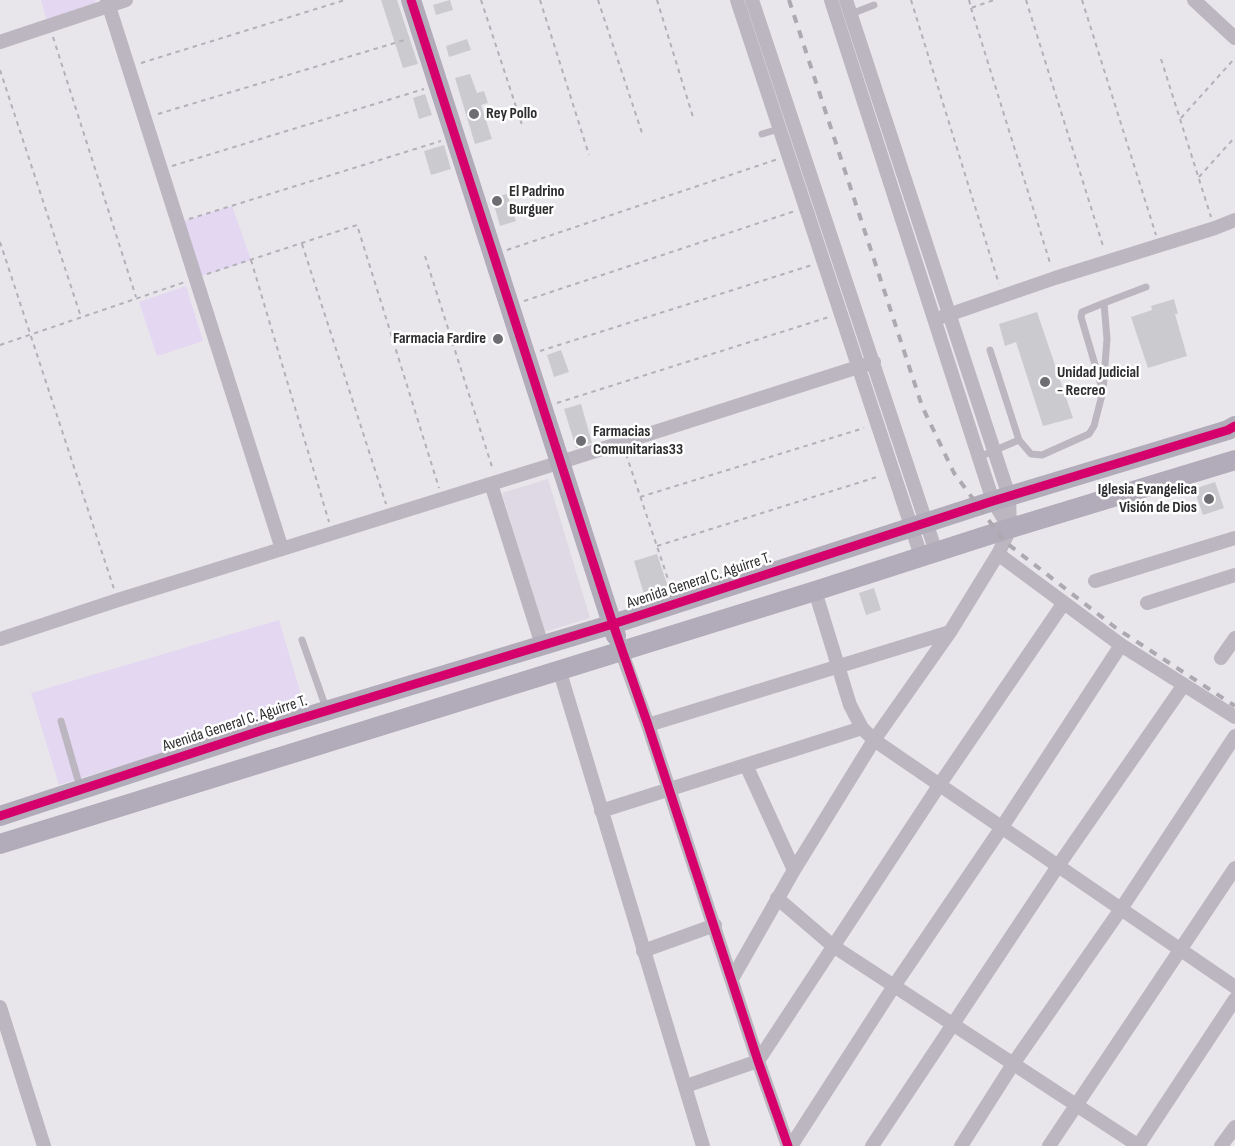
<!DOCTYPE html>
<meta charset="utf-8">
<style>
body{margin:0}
canvas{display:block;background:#e8e6eb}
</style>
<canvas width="1235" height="1146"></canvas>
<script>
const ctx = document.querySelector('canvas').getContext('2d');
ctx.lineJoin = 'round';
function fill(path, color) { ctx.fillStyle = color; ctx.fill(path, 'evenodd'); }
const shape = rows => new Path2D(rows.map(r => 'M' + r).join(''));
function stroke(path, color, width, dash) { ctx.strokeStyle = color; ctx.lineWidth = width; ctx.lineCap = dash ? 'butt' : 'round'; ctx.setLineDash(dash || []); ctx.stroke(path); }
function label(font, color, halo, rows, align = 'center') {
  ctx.font = font + ' "Sofia Sans Condensed",sans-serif'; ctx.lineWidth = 5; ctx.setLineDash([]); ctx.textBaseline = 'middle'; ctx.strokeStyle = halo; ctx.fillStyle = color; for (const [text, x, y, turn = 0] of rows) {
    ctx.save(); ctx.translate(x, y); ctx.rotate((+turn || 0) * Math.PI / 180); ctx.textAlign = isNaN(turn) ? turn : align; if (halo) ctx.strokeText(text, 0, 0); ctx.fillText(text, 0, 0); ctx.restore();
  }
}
fill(shape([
 [548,479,590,618,544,632,502,493]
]), '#ded9e4');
fill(shape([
 [41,0,95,0,97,8,48,24],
 [232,206,251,260,195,278,178,223],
 [186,286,203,341,157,356,139,302],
 [279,620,305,708,59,785,31,693]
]), '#e4d7f2');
fill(shape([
 [381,0,397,0,418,64,403,68],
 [450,0,453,10,436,15,433,5],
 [467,39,471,50,449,57,446,46],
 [470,74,477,93,484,91,488,103,481,105,492,139,475,144,455,78],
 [425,94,432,115,419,119,413,98],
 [444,145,451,169,431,175,424,151],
 [507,194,516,221,500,226,492,198],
 [1174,299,1178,314,1175,314,1187,356,1148,368,1131,317,1152,310,1151,306],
 [1037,312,1073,418,1043,426,1016,342,1005,346,999,324],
 [561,350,569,372,554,377,547,355],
 [581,404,592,443,576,448,564,409],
 [1215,482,1224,508,1203,515,1194,489],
 [657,554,670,593,646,601,634,561],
 [718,568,721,576,697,584,694,577],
 [874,588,881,610,866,615,859,593]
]), '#cbcace');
stroke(shape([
 [481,0,523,128],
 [540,0,589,155],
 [598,0,643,136],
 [657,0,693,117],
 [911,0,999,284],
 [969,0,971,8,994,0],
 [1026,0,1104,249],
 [1082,0,1156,235],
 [971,8,1051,266],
 [53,37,136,297],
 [1161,59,1211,217],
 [141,63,345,0],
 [0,70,81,317],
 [158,114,408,39],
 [1181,118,1235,58],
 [172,166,424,89],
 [1199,177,1235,137],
 [189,219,441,141],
 [0,242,114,589],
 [302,244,386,504],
 [507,250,778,159],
 [425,256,493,470],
 [251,260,329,522],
 [207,274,357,225,439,488],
 [524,301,795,211],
 [0,345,185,282],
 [540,351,812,265],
 [557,403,829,317],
 [626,454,671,588],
 [640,497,864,428],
 [657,546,880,476]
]), '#b3b0b8', 2, [4.5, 4.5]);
stroke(shape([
 [851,14,874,5],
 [762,134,782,128],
 [990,350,1019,440],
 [1101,385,1081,317,1082,312,1104,303],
 [979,457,1019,440,1031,454,1042,455,1089,434,1094,426,1103,391,1107,339,1104,303,1146,287],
 [302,640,326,708],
 [61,721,80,787]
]), '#bbb6c0', 7);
stroke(shape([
 [107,0,282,549],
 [737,0,921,556],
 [752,0,936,552],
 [831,0,993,501,1010,529],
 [1194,0,1235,38],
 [0,42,126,0],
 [942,317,1055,278,1215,228,1235,220],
 [491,484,542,645],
 [998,554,1121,645,1235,717],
 [1095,581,1235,538],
 [815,591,850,705,862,728,874,740,1235,987],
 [1147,603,1235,575],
 [0,639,118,600,561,462,874,362],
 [621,650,648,725,758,1061,788,1146],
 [1221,658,1235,638],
 [559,669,703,1146],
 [648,725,950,632],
 [746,765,794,870],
 [601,811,862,728],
 [777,898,833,946,1139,1146],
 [643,951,715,925],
 [732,979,794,870,874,740,950,632,998,554,1010,529,1009,496,846,0],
 [0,1007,44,1146],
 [686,1086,758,1061,940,784,1063,604],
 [791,1146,894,986,1002,827,1121,645],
 [872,1146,1058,866,1183,686],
 [961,1146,1013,1064,1121,909,1235,736],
 [1049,1146,1235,868],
 [1138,1146,1235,999],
 [1221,1146,1235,1127]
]), '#bbb6c0', 14);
stroke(shape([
 [411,0,616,636],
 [0,816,263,730,613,624,993,501,1228,430,1235,426],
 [0,844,815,591,998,532,1235,460]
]), '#b2abb9', 20);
stroke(shape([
 [789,0,922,406,954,473,1004,541,1116,628,1235,706]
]), '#aca9b0', 4, [8, 8]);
stroke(shape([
 [411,0,613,624,648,725,758,1061,788,1146],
 [0,816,263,730,613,624,993,501,1228,430,1235,426]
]), '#d6006c', 9);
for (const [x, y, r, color] of [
 [474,114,6,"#6e6d71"],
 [497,201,6,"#6e6d71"],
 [498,339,6,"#6e6d71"],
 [1045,382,6,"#6e6d71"],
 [581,441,6,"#6e6d71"],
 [1209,499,6,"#6e6d71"]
]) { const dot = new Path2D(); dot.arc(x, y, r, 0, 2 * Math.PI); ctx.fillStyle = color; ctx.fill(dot); stroke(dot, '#fff', 2); }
label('bold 16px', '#2d2c2f', '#fff', [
 ["Rey Pollo",486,114],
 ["El Padrino",509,192],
 ["Burguer",509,210],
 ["Farmacia Fardire",486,339,"right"],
 ["Unidad Judicial",1057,373],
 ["- Recreo",1057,391],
 ["Farmacias",593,432],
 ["Comunitarias33",593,450],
 ["Iglesia Evangelica",1197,490,"right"],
 ["Visión de Dios",1197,508,"right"]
], 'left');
label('16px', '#2d2c2f', '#fff', [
 ["Avenida General C. Aguirre T.",699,581,-18],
 ["Avenida General C. Aguirre T.",235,724,-18]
]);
</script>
